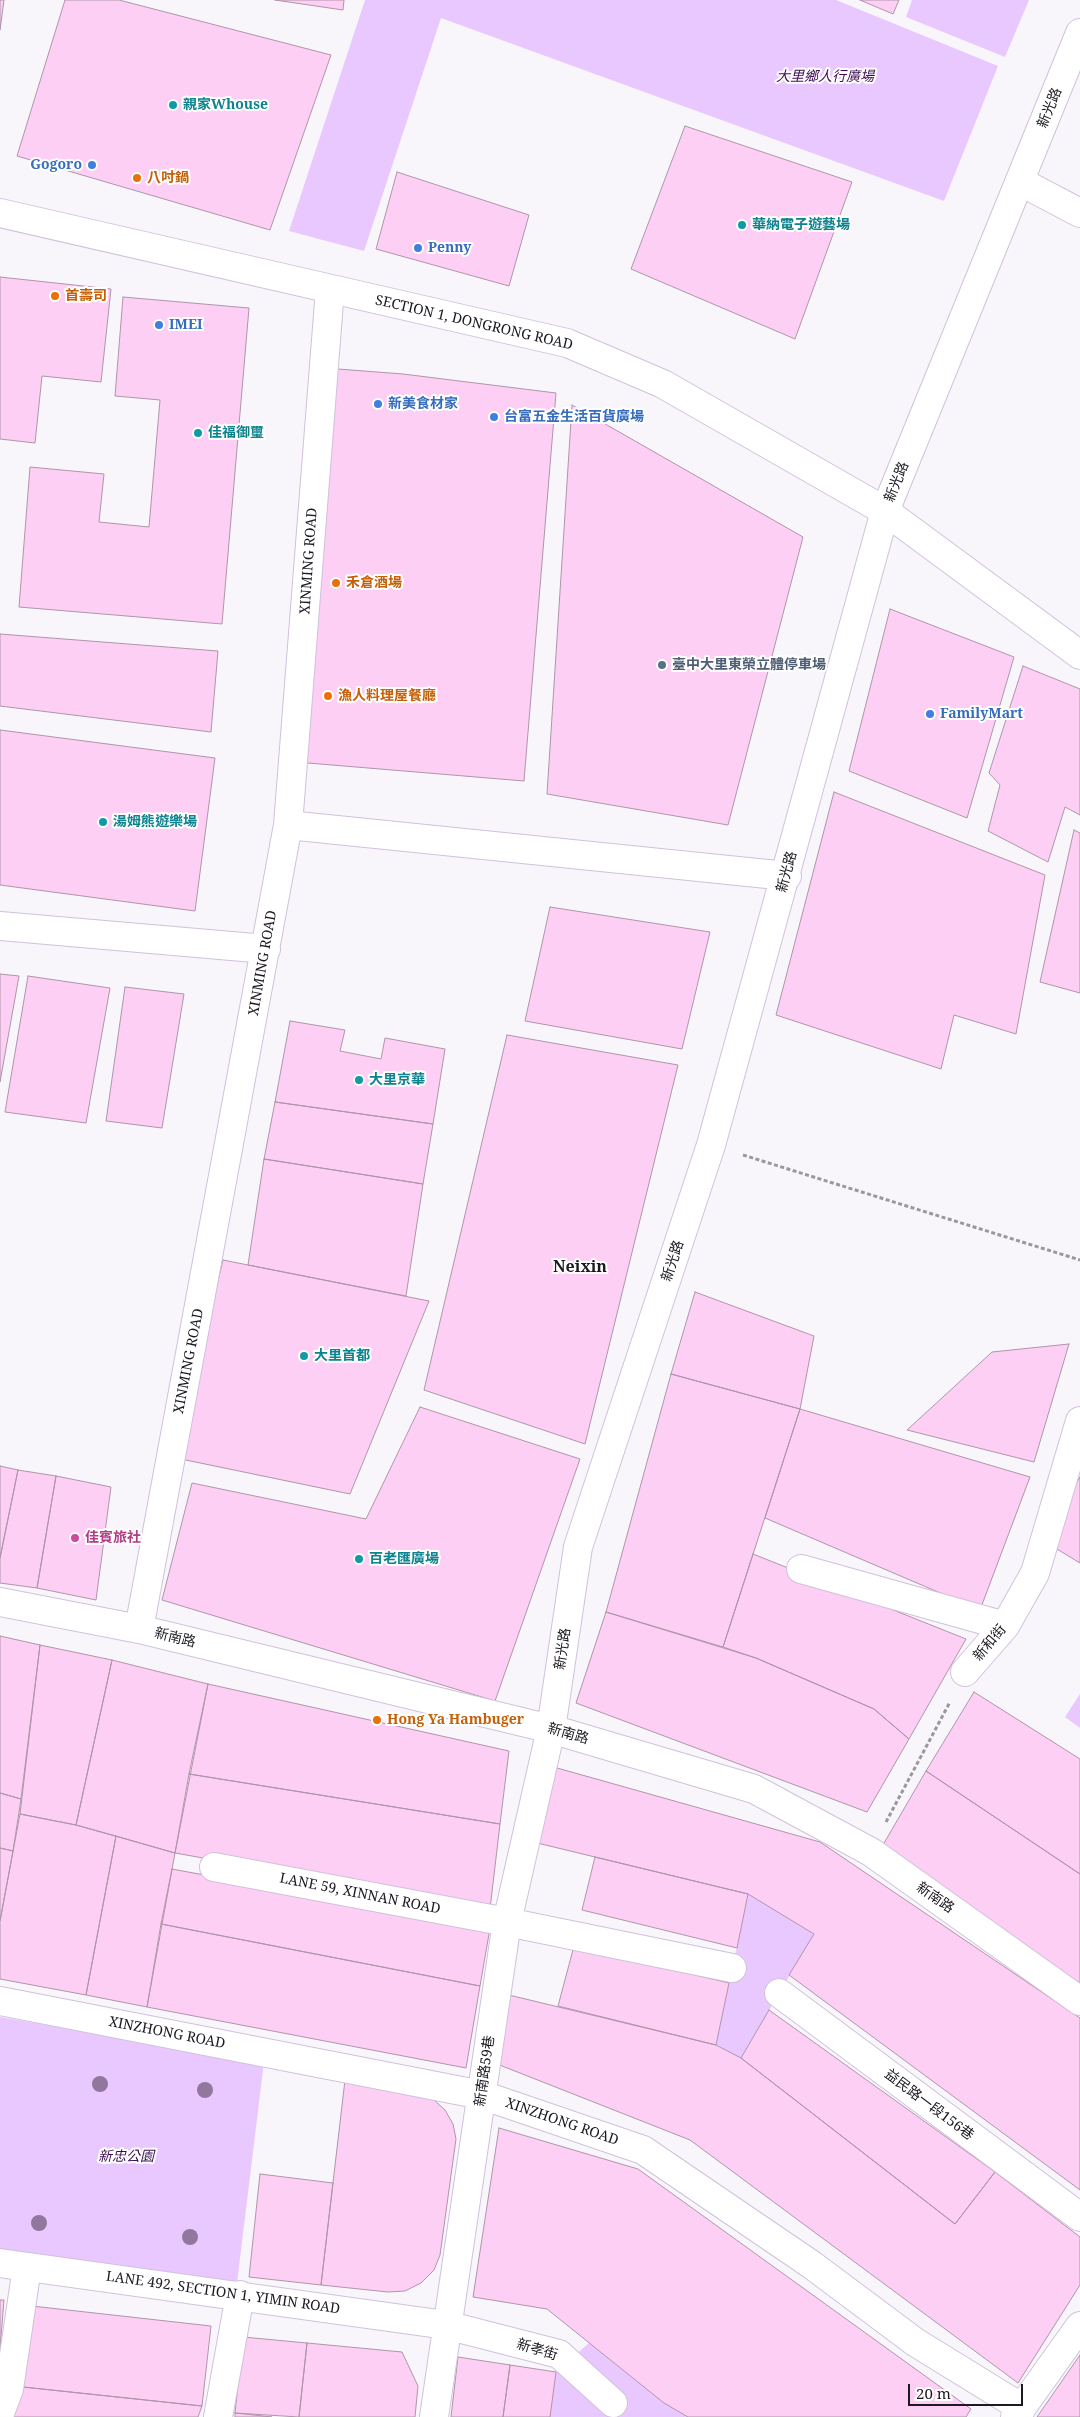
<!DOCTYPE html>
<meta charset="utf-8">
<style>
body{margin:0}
#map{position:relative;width:1080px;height:2417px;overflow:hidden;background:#f9f6fb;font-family:"Noto Serif",serif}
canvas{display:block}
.scale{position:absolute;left:908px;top:2384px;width:115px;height:22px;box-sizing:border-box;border:2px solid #1d1821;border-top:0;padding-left:6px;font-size:15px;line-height:18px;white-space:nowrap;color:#1d1821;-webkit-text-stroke:4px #fff;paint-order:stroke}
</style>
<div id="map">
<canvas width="1080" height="2417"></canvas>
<div class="scale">20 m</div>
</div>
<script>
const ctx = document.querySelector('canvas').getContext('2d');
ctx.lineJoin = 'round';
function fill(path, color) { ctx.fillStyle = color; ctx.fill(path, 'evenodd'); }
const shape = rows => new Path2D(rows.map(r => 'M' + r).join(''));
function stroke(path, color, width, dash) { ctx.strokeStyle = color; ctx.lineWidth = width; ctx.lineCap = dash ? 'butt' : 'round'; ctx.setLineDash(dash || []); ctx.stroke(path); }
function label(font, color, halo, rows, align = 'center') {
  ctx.font = font + ' "Noto Serif","Noto Sans TC",serif'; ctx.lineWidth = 4; ctx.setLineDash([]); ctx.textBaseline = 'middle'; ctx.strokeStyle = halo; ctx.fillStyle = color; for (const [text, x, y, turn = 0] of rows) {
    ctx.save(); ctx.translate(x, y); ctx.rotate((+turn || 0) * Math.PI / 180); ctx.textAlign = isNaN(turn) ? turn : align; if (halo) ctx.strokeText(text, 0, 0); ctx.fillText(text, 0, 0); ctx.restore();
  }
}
fill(shape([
 [365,0,836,0,998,66,944,201,441,18,364,251,289,231],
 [912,0,1029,0,1005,57,906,17],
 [1080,1694,1080,1728,1065,1717],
 [748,1894,814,1934,741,2058,716,2045],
 [0,2017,264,2062,236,2291,0,2258],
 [589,2343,664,2403,688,2417,550,2417,556,2372]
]), '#e9c8ff');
const building = shape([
 [0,0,4,0,0,30,0,0],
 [65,0,119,0,331,55,270,230,17,156,65,0],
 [275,0,344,0,343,10,275,0],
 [860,0,899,0,893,14,860,0],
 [685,126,852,182,795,339,631,269,685,126],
 [397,172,529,215,509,286,376,249,397,172],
 [0,277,111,289,101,382,42,376,35,443,0,439,0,277],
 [123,297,249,308,222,624,19,607,30,467,104,474,99,522,149,527,160,400,115,396,123,297],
 [325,368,403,374,556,393,524,781,296,762,325,368],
 [572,405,803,537,728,825,547,794,572,405],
 [890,609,1014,657,967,818,849,771,890,609],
 [0,634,218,651,211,732,0,706,0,634],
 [1023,666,1080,689,1080,815,1065,807,1048,862,988,831,1000,785,989,773,1023,666],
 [0,730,215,758,195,911,0,885,0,730],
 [834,792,1045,875,1016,1034,954,1015,941,1069,776,1015,834,792],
 [1074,830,1080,833,1080,993,1040,982,1074,830],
 [550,907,710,932,682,1049,525,1021,550,907],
 [0,974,19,976,0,1082,0,974],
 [28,976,110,988,86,1123,5,1112,28,976],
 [125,987,184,994,162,1128,106,1121,125,987],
 [290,1021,345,1030,340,1051,381,1059,385,1038,445,1049,433,1124,275,1102,290,1021],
 [507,1035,678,1065,585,1444,424,1390,507,1035],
 [275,1102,433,1124,423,1184,264,1159,275,1102],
 [264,1159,423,1184,406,1296,248,1265,264,1159],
 [223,1260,429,1301,350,1494,176,1458,223,1260],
 [695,1292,814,1336,800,1409,671,1374,695,1292],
 [1069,1344,1034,1462,907,1430,992,1352,1069,1344],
 [671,1374,800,1409,723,1647,606,1612,671,1374],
 [420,1407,580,1459,495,1701,162,1600,192,1483,366,1519,420,1407],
 [800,1409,1030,1477,980,1610,765,1518,800,1409],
 [0,1466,18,1470,0,1558,0,1466],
 [18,1470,56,1476,37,1588,0,1583,0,1558,18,1470],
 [56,1476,111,1487,96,1600,37,1588,56,1476],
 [1080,1477,1080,1563,1042,1540,1080,1477],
 [753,1554,966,1639,909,1739,874,1709,756,1658,723,1647,753,1554],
 [606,1612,756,1658,874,1709,909,1739,867,1812,576,1703,606,1612],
 [0,1636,40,1645,21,1799,0,1793,0,1636],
 [40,1645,112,1660,76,1825,20,1814,40,1645],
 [112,1660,208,1684,175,1853,76,1825,112,1660],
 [208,1684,509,1751,500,1824,189,1774,208,1684],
 [974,1692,1080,1759,1080,1874,926,1771,974,1692],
 [543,1764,820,1842,1080,2018,1080,2190,789,1975,814,1934,748,1894,533,1842,543,1764],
 [926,1771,1080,1874,1080,1992,880,1850,926,1771],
 [189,1774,500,1824,490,1909,175,1853,189,1774],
 [0,1793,21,1799,13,1851,0,1848,0,1793],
 [20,1814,76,1825,116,1836,86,1995,0,1979,0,1921,20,1814],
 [116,1836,175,1853,147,2007,86,1995,116,1836],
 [0,1848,13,1851,0,1921,0,1848],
 [595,1857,748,1894,737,1948,582,1910,595,1857],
 [172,1869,490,1928,480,1986,161,1924,172,1869],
 [161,1924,480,1986,466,2068,147,2007,161,1924],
 [574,1946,729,1983,716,2045,558,2006,574,1946],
 [509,1995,716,2045,741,2058,955,2224,995,2172,1080,2237,1080,2285,1018,2383,690,2140,497,2064,509,1995],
 [769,2010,995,2172,955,2224,741,2058,769,2010],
 [345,2080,433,2099,445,2110,453,2124,456,2139,440,2255,434,2270,421,2283,405,2291,388,2292,321,2285,345,2080],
 [499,2128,638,2169,971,2409,966,2417,688,2417,664,2403,547,2309,473,2297,499,2128],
 [260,2174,333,2183,321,2285,249,2277,260,2174],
 [0,2300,4,2300,0,2349,0,2300],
 [32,2306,211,2326,202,2406,23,2387,32,2306],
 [243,2337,307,2343,299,2417,235,2413,243,2337],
 [307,2343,402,2352,418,2386,415,2417,299,2417,307,2343],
 [1080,2355,1080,2417,1037,2417,1080,2355],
 [458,2357,510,2365,503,2417,451,2417,458,2357],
 [510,2365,556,2372,550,2417,503,2417,510,2365],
 [23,2387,202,2406,198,2417,12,2417,23,2387],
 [235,2413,272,2417,235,2417,235,2413]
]);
fill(building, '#fdcff4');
stroke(building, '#ae95a9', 1);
const minor = shape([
 [1021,182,1080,213],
 [0,213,567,343,663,384,885,511,1080,655],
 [288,825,787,876],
 [0,926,266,949],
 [801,1569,1005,1626],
 [0,1602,139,1629,551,1729,754,1789,871,1852,1080,2001],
 [139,1629,288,825,330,289],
 [965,1672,1005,1626,1035,1573,1080,1421],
 [214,1867,507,1922,732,1968],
 [779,1993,1080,2217],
 [0,2001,482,2095,643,2150,812,2265,915,2342,1022,2408],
 [0,2263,446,2325,559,2354,613,2403],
 [0,2413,9,2389,27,2267],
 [218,2417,240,2295],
 [434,2417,507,1922,551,1729,578,1547,711,1145,885,511,1080,33],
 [1015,2417,1080,2326]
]);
stroke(minor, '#d1c1dc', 30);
stroke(shape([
 [743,1155,1080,1260],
 [886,1822,950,1702]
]), '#9b979e', 3, [4, 2.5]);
stroke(minor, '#fff', 28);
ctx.fillStyle = '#91769e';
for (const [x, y] of [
 [100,2084],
 [205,2090],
 [39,2223],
 [190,2237]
]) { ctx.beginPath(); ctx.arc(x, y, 8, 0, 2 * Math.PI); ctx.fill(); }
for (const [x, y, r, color] of [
 [173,105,5,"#0f9aa8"],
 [92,165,5,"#3f7fe0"],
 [137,178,5,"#e8710a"],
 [742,225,5,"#0f9aa8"],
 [418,248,5,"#3f7fe0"],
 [55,296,5,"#e8710a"],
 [159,325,5,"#3f7fe0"],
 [378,404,5,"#3f7fe0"],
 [494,417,5,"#3f7fe0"],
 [198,433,5,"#0f9aa8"],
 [336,583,5,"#e8710a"],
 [662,665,5,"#5c6f8a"],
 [328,696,5,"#e8710a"],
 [930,714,5,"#3f7fe0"],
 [103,822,5,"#0f9aa8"],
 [359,1080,5,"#0f9aa8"],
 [304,1356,5,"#0f9aa8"],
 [75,1538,5,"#d1479c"],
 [359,1559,5,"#0f9aa8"],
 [377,1720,5,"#e8710a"]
]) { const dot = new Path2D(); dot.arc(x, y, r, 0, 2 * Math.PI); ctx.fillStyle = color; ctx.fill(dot); stroke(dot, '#fff', 2); }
label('italic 14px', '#3c0d52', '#fff', [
 ["大里鄉人行廣場",825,77],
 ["新忠公園",126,2157]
]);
label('bold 14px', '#0d838f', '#fff', [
 ["親家Whouse",183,105],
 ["華納電子遊藝場",752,225],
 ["佳福御璽",208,433],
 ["湯姆熊遊樂場",113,822],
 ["大里京華",369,1080],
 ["大里首都",314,1356],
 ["百老匯廣場",369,1559]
], 'left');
label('14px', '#1d1821', '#fff', [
 ["新光路",1050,108,-68],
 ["SECTION 1, DONGRONG ROAD",474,323,13],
 ["新光路",897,482,-68],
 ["XINMING ROAD",309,561,-86],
 ["新光路",787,872,-75],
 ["XINMING ROAD",263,963,-80],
 ["新光路",673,1261,-72],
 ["XINMING ROAD",189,1361,-79],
 ["新南路",175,1638,14],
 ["新和街",990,1643,-50],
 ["新光路",563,1649,-82],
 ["新南路",568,1734,16],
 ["LANE 59, XINNAN ROAD",360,1894,11],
 ["新南路",935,1898,35],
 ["XINZHONG ROAD",167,2033,11],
 ["新南路59巷",485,2071,-82],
 ["益民路一段156巷",929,2105,37],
 ["XINZHONG ROAD",562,2122,19],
 ["LANE 492, SECTION 1, YIMIN ROAD",223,2293,8],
 ["新孝街",537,2350,17]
]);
label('bold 14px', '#366cbe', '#fff', [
 ["Gogoro",82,165,"right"],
 ["Penny",428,248],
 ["IMEI",169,325],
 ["新美食材家",388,404],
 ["台富五金生活百貨廣場",504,417],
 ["FamilyMart",940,714]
], 'left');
label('bold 14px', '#c56008', '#fff', [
 ["八吋鍋",147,178],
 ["首壽司",65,296],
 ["禾倉酒場",346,583],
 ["漁人料理屋餐廳",338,696],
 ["Hong Ya Hambuger",387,1720]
], 'left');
label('bold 14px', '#4e5e75', '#fff', [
 ["臺中大里東榮立體停車場",672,665]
], 'left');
label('bold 14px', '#b23c85', '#fff', [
 ["佳賓旅社",85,1538]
], 'left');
label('bold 16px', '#1d1821', '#fff', [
 ["Neixin",580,1267]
]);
</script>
